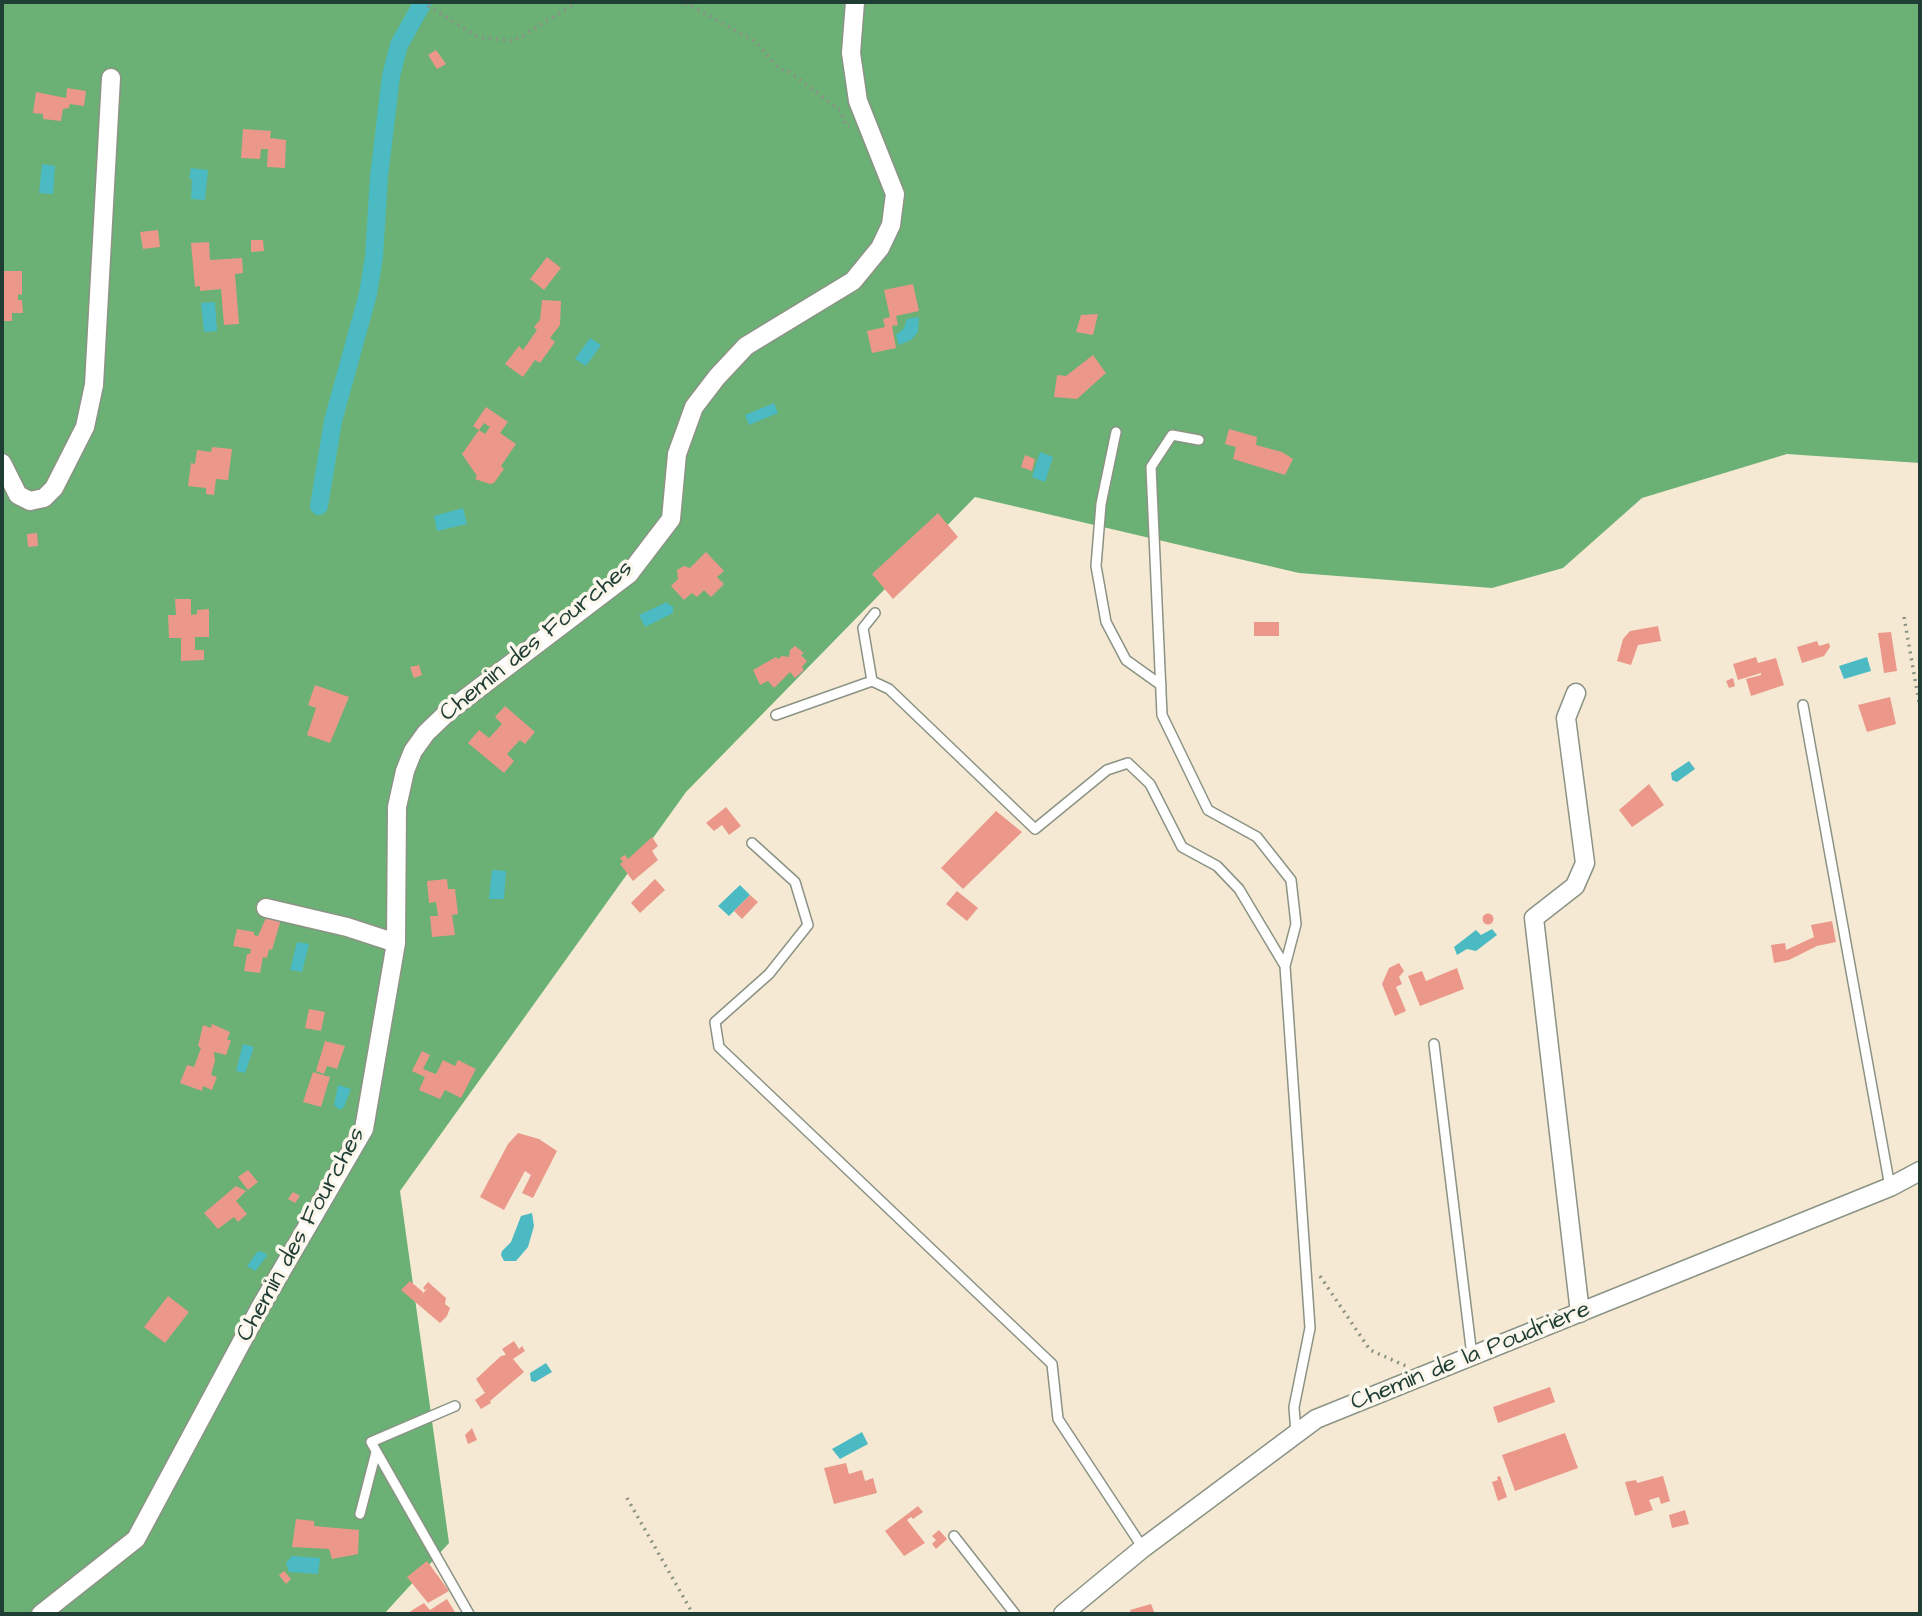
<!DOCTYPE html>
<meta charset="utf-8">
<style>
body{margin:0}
#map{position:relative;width:1922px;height:1616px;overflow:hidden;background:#f6e9d4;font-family:"Architects Daughter",sans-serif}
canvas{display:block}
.frame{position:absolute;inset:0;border:4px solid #1f3d34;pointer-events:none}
</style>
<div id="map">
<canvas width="1922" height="1616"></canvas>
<div class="frame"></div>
</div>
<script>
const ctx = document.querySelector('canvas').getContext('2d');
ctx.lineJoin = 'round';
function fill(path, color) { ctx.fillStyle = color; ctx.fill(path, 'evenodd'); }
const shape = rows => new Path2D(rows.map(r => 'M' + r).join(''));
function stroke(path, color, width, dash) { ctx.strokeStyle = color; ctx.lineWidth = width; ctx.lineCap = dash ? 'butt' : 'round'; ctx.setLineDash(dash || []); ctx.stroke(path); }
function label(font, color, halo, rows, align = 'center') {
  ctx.font = font + ' "Architects Daughter",sans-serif'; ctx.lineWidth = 7; ctx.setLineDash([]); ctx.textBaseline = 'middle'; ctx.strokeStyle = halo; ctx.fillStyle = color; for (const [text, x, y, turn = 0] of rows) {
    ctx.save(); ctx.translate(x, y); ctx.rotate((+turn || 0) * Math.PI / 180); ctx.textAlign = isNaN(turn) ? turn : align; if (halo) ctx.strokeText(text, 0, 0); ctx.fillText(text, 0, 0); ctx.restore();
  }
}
fill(shape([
 [2,2,1920,2,1920,463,1787,454,1642,498,1563,568,1492,588,1299,573,975,497,686,792,400,1191,449,1543,384,1614,2,1614]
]), '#6bb075');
fill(shape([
 [42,164,55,166,53,194,39,193],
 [191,168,208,170,205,200,191,199,192,179,189,179],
 [215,302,217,331,204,332,201,303],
 [919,317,918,332,911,340,899,345,896,335,904,328,907,319],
 [590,338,601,345,586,366,575,359],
 [774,403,778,413,749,425,745,415],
 [1040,452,1053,457,1045,482,1032,477],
 [463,508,467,524,437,531,434,516],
 [667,602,669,605,673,606,673,613,645,627,639,615],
 [1867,657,1871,671,1844,679,1839,666],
 [1689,761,1695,769,1677,782,1672,780,1671,773],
 [492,870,506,871,504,899,489,899],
 [740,885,750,895,729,916,718,906],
 [1492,929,1497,935,1476,951,1467,949,1457,955,1454,947,1476,930,1481,935],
 [297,942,309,944,302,972,290,970],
 [243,1044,254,1047,245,1073,236,1071],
 [338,1085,351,1089,344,1107,340,1110,334,1105],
 [532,1213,534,1226,528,1247,516,1261,504,1261,501,1255,502,1251,511,1242,521,1216],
 [258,1251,265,1253,267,1256,255,1271,247,1266],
 [546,1363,552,1372,535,1382,531,1381,530,1373],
 [862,1432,868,1444,840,1459,832,1449],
 [292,1556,320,1558,318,1574,289,1572,286,1563]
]), '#4bbac3');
stroke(shape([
 [319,506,333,421,368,294,374,257,379,177,391,76,399,45,423,2]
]), '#4bbac3', 18);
fill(shape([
 [436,50,446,64,437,69,428,55],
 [67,88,86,91,84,106,70,104,69,108,63,109,61,121,43,119,43,114,33,113,36,92,66,98],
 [243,129,271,131,270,138,286,140,285,168,267,167,268,149,261,149,260,159,241,158],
 [158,230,160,247,143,249,140,232],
 [251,240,263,240,264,251,251,252],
 [209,242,210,260,242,258,243,273,235,274,239,324,224,325,221,289,200,291,200,286,195,287,191,243],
 [547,257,561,268,544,290,530,279],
 [2,271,22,271,22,295,18,294,18,300,22,300,23,313,12,313,12,321,2,321],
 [913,284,919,311,896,316,898,325,892,326,896,348,872,353,867,331,885,327,883,319,890,317,884,290],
 [542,300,561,301,560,325,550,338,555,342,540,363,535,360,523,377,505,364,519,346,523,350,537,330,534,327,540,320],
 [1098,314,1093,335,1076,332,1081,315],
 [1093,355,1106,373,1077,399,1054,397,1057,375,1066,376],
 [486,407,508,422,500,433,516,444,501,466,504,469,494,483,490,484,475,479,477,476,462,454,479,430,473,426],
 [484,423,490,427,485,434,479,430],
 [1229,429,1257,437,1256,445,1282,452,1293,459,1285,475,1233,459,1236,447,1225,444],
 [212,447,232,449,228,480,216,479,214,495,206,494,206,488,188,486,191,463,195,464,197,450,211,452],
 [1025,455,1035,459,1032,471,1021,467],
 [938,513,958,537,893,599,872,574],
 [37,533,38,546,28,547,27,534],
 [706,552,724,571,717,577,724,584,711,597,704,590,697,597,692,593,684,600,671,586,678,579,677,570,684,566,690,568],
 [175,599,191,599,191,615,197,614,197,610,209,609,209,637,195,637,195,650,204,650,204,660,181,661,181,638,169,638,168,615,176,615],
 [1254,622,1279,622,1279,636,1254,636],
 [1658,626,1661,641,1638,645,1631,665,1617,661,1623,639,1630,631],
 [1891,632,1897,671,1884,673,1878,633],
 [1817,641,1819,646,1829,643,1830,647,1824,656,1802,663,1797,647],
 [795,646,804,653,801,655,807,661,802,667,804,670,795,678,790,672,774,688,768,681,760,685,753,670,776,657,778,659,782,656,789,657,790,650],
 [1756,657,1758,663,1776,658,1784,685,1751,696,1746,679,1761,675,1761,673,1738,680,1733,664],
 [419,665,422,675,414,678,410,667],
 [1733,678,1735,686,1729,688,1726,681],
 [315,685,349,697,330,743,307,735,316,708,308,705],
 [1890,697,1896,724,1867,732,1858,705],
 [505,706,535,732,525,744,520,740,507,754,514,761,504,773,468,743,479,730,489,738,502,724,495,717],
 [1649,784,1664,805,1632,827,1619,810],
 [726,807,741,826,729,835,722,825,714,831,706,823],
 [996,811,1022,832,963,889,941,868],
 [652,837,658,846,652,851,658,860,633,881,620,864,623,862,620,858,625,855,628,859],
 [447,879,448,889,455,889,458,914,452,915,455,935,432,937,430,916,438,916,436,902,429,903,427,881],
 [655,879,665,890,640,913,631,903],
 [957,891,978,908,967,921,946,904],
 [750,895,758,902,742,919,734,911],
 [268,913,281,919,272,950,269,949,267,958,263,957,260,973,244,971,247,954,250,954,251,949,233,946,237,929,254,932,254,935,258,936],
 '1482.5 919a5.5 5.5 0 1 1 11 0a5.5 5.5 0 1 1-11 0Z',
 [1832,921,1836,942,1817,946,1789,960,1774,963,1771,945,1785,943,1786,950,1814,937,1811,925],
 [1399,963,1404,971,1399,977,1402,984,1396,987,1406,1011,1395,1016,1382,984,1389,968],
 [1457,968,1464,989,1420,1006,1408,976,1422,971,1426,981],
 [309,1009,325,1012,321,1031,305,1028],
 [212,1024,230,1032,227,1040,231,1040,226,1055,214,1052,215,1061,211,1075,217,1077,212,1090,203,1086,202,1091,180,1083,187,1065,194,1067,201,1048,198,1046,203,1025,211,1028],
 [325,1041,345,1046,337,1069,327,1066,324,1074,316,1071],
 [422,1051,430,1055,423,1069,436,1074,443,1060,455,1066,458,1060,476,1069,461,1098,445,1090,440,1099,419,1090,425,1077,412,1071],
 [313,1072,330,1077,321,1107,303,1102],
 [518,1133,539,1139,557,1151,533,1198,522,1193,531,1175,525,1171,504,1210,480,1197,508,1144],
 [248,1170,258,1182,248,1190,238,1177],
 [236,1186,246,1191,236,1201,247,1214,238,1222,234,1217,218,1229,204,1213],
 [293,1192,300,1196,295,1203,288,1199],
 [410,1281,423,1292,422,1294,428,1288,425,1290,423,1288,428,1282,446,1298,445,1304,450,1308,447,1316,440,1323,401,1290],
 [168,1296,189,1312,165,1343,144,1327],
 [514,1341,519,1349,522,1346,525,1351,513,1359,524,1372,490,1401,491,1403,481,1409,475,1400,485,1393,476,1379,501,1356,506,1355,502,1349],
 [1550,1387,1555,1402,1498,1423,1493,1407],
 [472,1428,477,1440,468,1444,465,1435],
 [1565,1433,1578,1468,1515,1491,1502,1455],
 [846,1463,849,1474,862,1470,865,1481,873,1478,877,1493,834,1504,824,1468],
 [1500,1476,1507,1497,1498,1501,1492,1482,1498,1480,1497,1477],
 [1663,1476,1670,1501,1661,1504,1659,1497,1649,1500,1653,1510,1635,1516,1625,1482,1636,1480,1637,1483],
 [918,1506,923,1512,913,1519,911,1517,907,1520,925,1543,904,1556,885,1531],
 [1685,1510,1689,1524,1672,1528,1669,1515],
 [296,1519,314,1521,314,1526,359,1530,358,1554,332,1559,329,1549,292,1547],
 [939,1530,947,1539,936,1549,932,1544,936,1540,932,1536],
 [427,1561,449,1591,428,1603,407,1577],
 [284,1571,291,1579,286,1584,279,1575],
 [447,1599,456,1614,406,1614,424,1603,430,1610],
 [1151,1604,1155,1614,1131,1614,1130,1610]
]), '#eb988a');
const lane = shape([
 [1116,432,1101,504,1096,566,1106,622,1126,660,1161,685],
 [1199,440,1172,435,1151,467,1162,715,1208,810,1257,837,1291,880,1296,924,1285,966,1310,1328,1294,1407,1296,1434],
 [872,681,863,628,875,613],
 [1803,705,1890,1187],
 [776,715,872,681,889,689,1035,829,1107,770,1128,763,1150,784,1182,847,1217,866,1239,889,1285,966],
 [752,843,795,882,808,925,769,974,715,1022,719,1047,1052,1364,1058,1419,1143,1548],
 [1434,1044,1472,1356],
 [455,1406,371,1442,469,1614],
 [360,1514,376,1452],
 [954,1536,1015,1614]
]);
const street = shape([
 [2,463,18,495,30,501,44,498,54,488,85,427,94,385,111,78],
 [1576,693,1566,718,1585,863,1575,886,1534,918,1580,1313],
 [266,908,347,927,396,943],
 [41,1614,136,1539,261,1306,364,1129,396,943,397,807,405,771,413,751,426,733,450,710,629,574,671,519,677,454,694,407,717,377,746,346,853,281,880,248,891,225,895,194,858,101,851,53,855,2],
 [1063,1614,1143,1548,1316,1419,1890,1187,1920,1171]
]);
stroke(lane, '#8a9384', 12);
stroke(street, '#8a9384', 21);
stroke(shape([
 [422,2,478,37,514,41,578,2],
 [678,2,688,4,756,42,779,69,790,72,841,111,846,126,849,126],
 [1904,617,1920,708],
 [1320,1276,1370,1350,1406,1366],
 [627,1498,693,1614]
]), '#8a9384', 3.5, [2, 5]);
stroke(lane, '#fff', 9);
stroke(street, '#fff', 18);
label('24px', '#1f3d34', '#fbf7ec', [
 ["Chemin des Fourches",537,642,-39],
 ["Chemin des Fourches",302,1235,-61],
 ["Chemin de la Poudrière",1471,1357,-22]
]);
</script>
